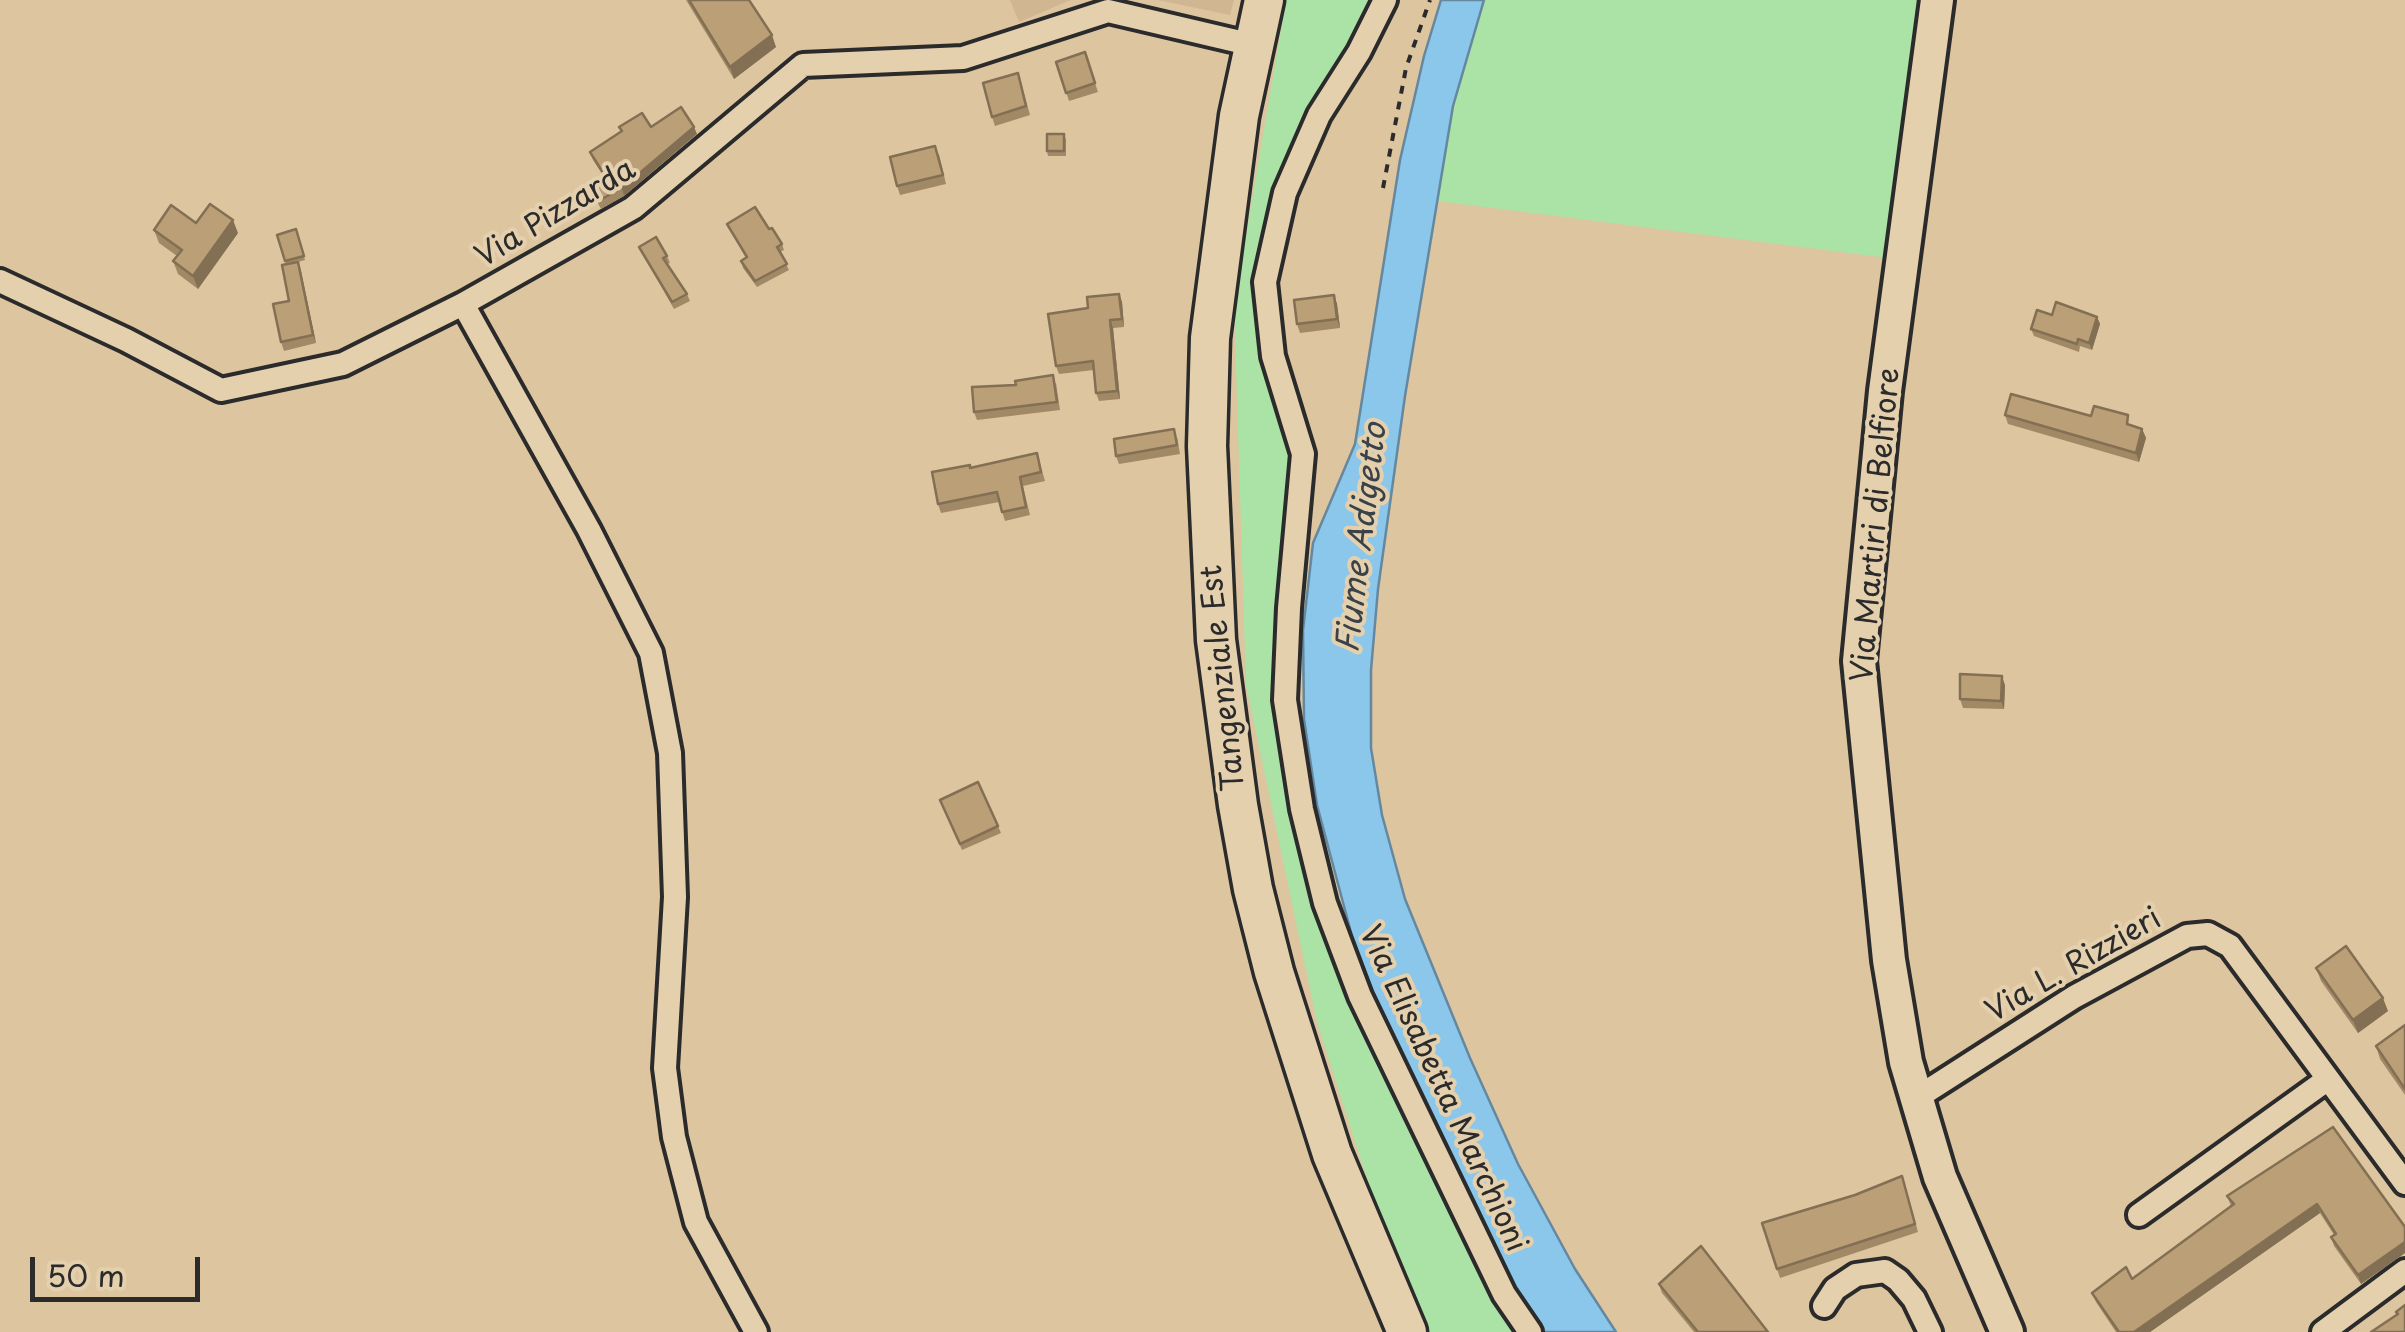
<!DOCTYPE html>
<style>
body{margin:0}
#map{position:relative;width:2405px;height:1332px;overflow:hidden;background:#ddc5a0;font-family:"Playpen Sans",sans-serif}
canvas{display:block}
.scale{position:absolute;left:30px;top:1257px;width:170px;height:45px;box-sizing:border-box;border:5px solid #2b2b2b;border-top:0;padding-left:12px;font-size:30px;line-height:35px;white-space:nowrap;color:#2b2b2b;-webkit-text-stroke:8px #e5d0ae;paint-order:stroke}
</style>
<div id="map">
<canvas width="2405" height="1332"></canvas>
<div class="scale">50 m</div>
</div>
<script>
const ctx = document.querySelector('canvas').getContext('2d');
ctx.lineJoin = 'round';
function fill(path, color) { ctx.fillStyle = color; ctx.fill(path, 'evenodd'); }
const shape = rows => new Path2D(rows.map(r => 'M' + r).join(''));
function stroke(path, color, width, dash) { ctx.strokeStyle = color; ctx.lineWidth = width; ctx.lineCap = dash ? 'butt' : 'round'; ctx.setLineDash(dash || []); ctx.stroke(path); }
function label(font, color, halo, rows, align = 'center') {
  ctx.font = font + ' "Playpen Sans",sans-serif'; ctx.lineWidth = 8; ctx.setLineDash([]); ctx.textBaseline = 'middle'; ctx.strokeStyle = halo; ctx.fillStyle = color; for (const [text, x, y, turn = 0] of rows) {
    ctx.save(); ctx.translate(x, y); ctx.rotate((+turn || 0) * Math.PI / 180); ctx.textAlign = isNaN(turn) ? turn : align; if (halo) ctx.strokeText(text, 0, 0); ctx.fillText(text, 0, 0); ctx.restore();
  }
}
fill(shape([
 [1010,0,1071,0,1019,22],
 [1158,0,1234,0,1230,15]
]), '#d0b792');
fill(shape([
 [1286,0,1380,0,1260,278,1296,454,1277,696,1356,1005,1456,1229,1516,1332,1428,1332,1384,1233,1317,1022,1246,685,1234,305],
 [1484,0,1921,0,1888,258,1437,201,1453,106]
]), '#abe2a5');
const water = shape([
 [1441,0,1484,0,1453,106,1405,396,1378,589,1371,670,1371,748,1382,815,1405,899,1470,1058,1518,1164,1575,1269,1616,1332,1540,1332,1520,1305,1389,1033,1353,940,1317,805,1304,719,1303,630,1313,543,1355,444,1400,160,1424,56,1441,0]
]);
fill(water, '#8bc6eb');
stroke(water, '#65889e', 2.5);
const street = shape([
 [1385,0,1359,52,1319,115,1285,193,1265,282,1273,356,1303,454,1289,608,1285,700,1302,809,1325,903,1360,996,1504,1294,1530,1332],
 [0,281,126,340,221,390,343,364,463,304,633,208,803,65,963,58,1108,11,1253,45],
 [463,304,589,530,651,653,670,753,675,897,665,1068,674,1137,696,1222,756,1332],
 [1915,1099,2074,997,2187,936,2208,934,2230,946,2405,1183],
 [2139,1215,2328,1079],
 [1824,1306,1835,1289,1856,1275,1885,1271,1898,1280,1914,1299,1930,1332],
 [2323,1332,2405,1271]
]);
const secondary = shape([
 [1937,0,1885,391,1859,661,1889,960,1906,1062,1940,1177,2007,1332]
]);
const primary = shape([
 [1264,0,1239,116,1210,338,1207,446,1216,640,1238,805,1253,889,1274,972,1332,1154,1407,1332]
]);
stroke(street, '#2b2b2b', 30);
stroke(secondary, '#2b2b2b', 40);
stroke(primary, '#2b2b2b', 45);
stroke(shape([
 [1383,188,1406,68,1430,0]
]), '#2b2b2b', 4, [8, 8]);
stroke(street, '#e5d0ae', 22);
stroke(secondary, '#e5d0ae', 32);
stroke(primary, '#e5d0ae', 38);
fill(shape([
 [686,0,749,0,776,47,734,79],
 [1085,53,1098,92,1069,101,1056,62],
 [1021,82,1030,115,995,126,992,117],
 [619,127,651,127,697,134,624,196,601,209,591,190,606,180,593,160,590,152,621,132],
 [1066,138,1066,156,1048,156,1047,151],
 [939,154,946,184,900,195,897,186],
 [196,223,238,233,198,289,178,274,173,261,177,256,159,243,154,230],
 [727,224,769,229,782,244,784,250,780,252,789,270,757,287,743,268,741,261,746,258],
 [296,229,305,260,298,262,316,343,284,351,281,342,289,301,286,264,277,235],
 [639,247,667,256,670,263,667,264,687,294,690,301,674,309],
 [1119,294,1122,302,1124,327,1113,328,1120,399,1099,401,1096,393,1094,370,1059,374,1056,366,1088,308],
 [1334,295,1337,304,1340,328,1300,333,1297,324],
 [2052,315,2097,317,2100,324,2092,350,2080,346,2079,352,2034,336,2031,329],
 [1056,383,1060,410,977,420,974,412],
 [2005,415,2091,416,2142,429,2146,438,2139,462,2008,424],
 [1177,437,1180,454,1119,464,1116,456],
 [1037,453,1045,481,1023,486,1030,515,1005,521,999,502,941,513,938,504,970,468],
 [2005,685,2004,709,1963,708,1960,699],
 [940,800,998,826,1001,833,962,850],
 [2316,968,2388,1011,2358,1033,2321,981],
 [2405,1025,2405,1095,2380,1059,2376,1046],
 [2333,1127,2405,1227,2405,1253,2361,1284,2334,1246,2331,1237,2334,1235,2320,1213,2150,1332,2116,1332,2096,1302,2092,1293,2132,1279,2231,1206,2227,1196],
 [1905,1185,1918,1232,1780,1278,1762,1223],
 [1659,1284,1768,1332,1694,1332,1662,1293]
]), '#a18966');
fill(shape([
 [772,35,776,47,734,79,730,67],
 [694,127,697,134,624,196,622,188],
 [233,220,238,233,198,289,193,276],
 [298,262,301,271,316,343,313,335],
 [1119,294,1122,302,1124,327,1122,319],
 [1334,295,1337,304,1340,328,1337,319],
 [2097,317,2100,324,2092,350,2089,343],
 [1110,320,1113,328,1120,399,1117,391],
 [2142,429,2146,438,2139,462,2136,453],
 [2002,676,2005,685,2004,709,2001,701],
 [2383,998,2388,1011,2358,1033,2353,1020],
 [2317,1204,2320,1213,2150,1332,2134,1332],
 [2405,1242,2405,1253,2361,1284,2358,1275]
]), '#836f53');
const building = shape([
 [689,0,749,0,772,35,730,67,689,0],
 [1085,52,1095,83,1066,93,1056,62,1085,52],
 [1018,73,1026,106,992,117,983,83,1018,73],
 [681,107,694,127,622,188,598,201,591,190,607,179,590,152,622,131,619,127,642,113,651,127,681,107],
 [1047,134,1064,134,1064,151,1047,151,1047,134],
 [935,146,943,175,897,186,890,157,935,146],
 [210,204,233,220,193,276,173,261,182,250,154,230,171,205,196,223,210,204],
 [755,207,769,229,772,228,782,244,777,247,787,264,755,281,741,261,747,257,727,224,755,207],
 [296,229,304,256,285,261,277,235,296,229],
 [656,237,667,256,663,258,687,294,672,302,639,247,656,237],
 [298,262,313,335,281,342,273,304,289,301,282,265,298,262],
 [1119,294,1122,319,1110,320,1117,391,1096,393,1093,361,1056,366,1048,314,1088,308,1087,297,1119,294],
 [1334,295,1337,319,1297,324,1294,300,1334,295],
 [2056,302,2097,317,2089,343,2078,339,2077,344,2031,329,2037,310,2052,315,2056,302],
 [1053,375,1057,402,974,412,972,387,1016,385,1015,381,1053,375],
 [2011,394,2091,416,2094,406,2128,415,2127,424,2142,429,2136,453,2005,415,2011,394],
 [1174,429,1177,445,1116,456,1114,439,1174,429],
 [1037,453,1041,472,1020,477,1026,507,1002,512,997,492,938,504,932,472,970,465,970,468,1037,453],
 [1960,674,2002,676,2001,701,1960,699,1960,674],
 [978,782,998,826,960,844,940,800,978,782],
 [2346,946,2383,998,2353,1020,2316,968,2346,946],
 [2405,1025,2405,1089,2376,1046,2405,1025],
 [2333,1127,2405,1227,2405,1242,2358,1275,2331,1237,2336,1234,2317,1204,2134,1332,2119,1332,2092,1293,2126,1267,2132,1279,2234,1204,2227,1196,2333,1127],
 [1902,1176,1915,1224,1777,1269,1762,1223,1855,1195,1902,1176],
 [1701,1246,1768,1332,1698,1332,1659,1284,1701,1246],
 [2405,1305,2405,1332,2371,1332,2398,1314,2396,1312,2405,1305]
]);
fill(building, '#bb9f77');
stroke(building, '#836f53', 2.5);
label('30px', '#2b2b2b', '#e5d0ae', [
 ["Via Pizzarda",556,214,-31],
 ["Via Martiri di Belfiore",1877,525,-85],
 ["Tangenziale Est",1224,678,-96],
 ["Via L. Rizzieri",2074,966,-30],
 ["Via Elisabetta Marchioni",1442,1089,65]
]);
label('italic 32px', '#394248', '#e5d0ae', [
 ["Fiume Adigetto",1363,538,-83]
]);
</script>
